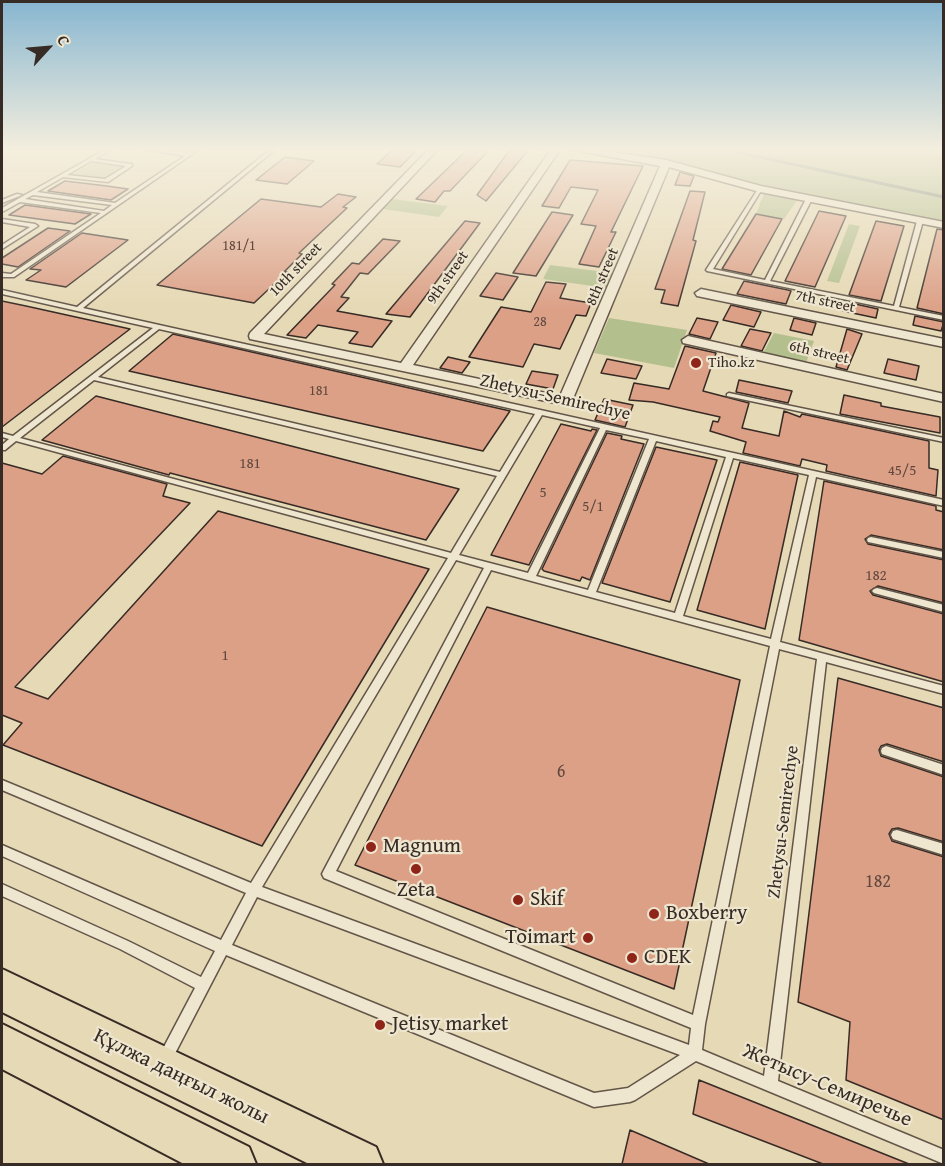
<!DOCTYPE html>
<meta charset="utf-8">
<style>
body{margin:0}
#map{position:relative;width:945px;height:1166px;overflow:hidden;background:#e6d9b5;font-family:"Gentium Book Plus",serif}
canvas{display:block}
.frame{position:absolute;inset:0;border:3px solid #372b25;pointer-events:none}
.north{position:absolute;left:18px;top:18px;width:60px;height:60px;-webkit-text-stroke:4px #efe6cf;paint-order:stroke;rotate:64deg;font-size:16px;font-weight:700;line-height:24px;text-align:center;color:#372b25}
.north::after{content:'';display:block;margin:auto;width:21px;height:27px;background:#372b25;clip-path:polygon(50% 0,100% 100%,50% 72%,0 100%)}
</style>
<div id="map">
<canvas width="945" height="1166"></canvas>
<div class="frame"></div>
<div class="north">С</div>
</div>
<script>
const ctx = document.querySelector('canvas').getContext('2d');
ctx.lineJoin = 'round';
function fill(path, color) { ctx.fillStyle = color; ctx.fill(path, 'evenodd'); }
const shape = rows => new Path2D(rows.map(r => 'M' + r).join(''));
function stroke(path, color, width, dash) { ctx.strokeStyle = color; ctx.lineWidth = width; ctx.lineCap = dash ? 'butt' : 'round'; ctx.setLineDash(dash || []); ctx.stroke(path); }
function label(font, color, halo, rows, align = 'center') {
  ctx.font = font + ' "Gentium Book Plus",serif'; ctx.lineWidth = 4.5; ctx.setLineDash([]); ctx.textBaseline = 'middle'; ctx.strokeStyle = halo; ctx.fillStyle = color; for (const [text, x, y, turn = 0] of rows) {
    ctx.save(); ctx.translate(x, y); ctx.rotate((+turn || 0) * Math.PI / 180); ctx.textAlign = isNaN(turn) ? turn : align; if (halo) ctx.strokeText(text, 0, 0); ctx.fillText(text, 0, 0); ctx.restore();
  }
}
fill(shape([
 [581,148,943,148,943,222,733,181],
 [92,163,121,167,103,178,74,174],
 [764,193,798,199,784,219,756,214],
 [393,199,448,206,439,217,383,209],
 [849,224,860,226,839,283,827,281],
 [550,265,613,273,607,288,543,279],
 [609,318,687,330,674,368,594,353],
 [774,333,814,341,806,363,763,353]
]), '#b4bf8e');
stroke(shape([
 [718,148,944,197]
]), '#708175', 3);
const building = shape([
 [394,148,419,148,400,167,377,164,394,148],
 [469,148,491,148,450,191,444,191,435,202,416,199,469,148],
 [511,148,530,148,486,201,477,195,511,148],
 [285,157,314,161,287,184,256,180,285,157],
 [570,160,643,166,611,232,616,232,599,267,579,264,596,226,581,224,598,190,571,187,559,208,542,206,570,160],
 [680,172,694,176,690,186,675,185,680,172],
 [65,181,107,186,128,189,111,200,48,191,65,181],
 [690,191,705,192,693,240,696,241,678,306,661,303,665,290,655,289,690,191],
 [338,194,356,197,343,207,347,208,299,253,302,254,284,272,287,272,254,303,157,285,261,199,321,207,338,194],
 [25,205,91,214,75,224,9,215,25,205],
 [819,211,846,216,815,287,785,281,819,211],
 [552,212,573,215,536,276,513,273,552,212],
 [756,214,782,219,751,275,722,269,756,214],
 [465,221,480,223,410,317,386,314,465,221],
 [876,221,904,226,881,301,849,295,876,221],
 [48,228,70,231,18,267,2,264,2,258,48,228],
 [937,229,944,230,944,314,917,308,937,229],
 [82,233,128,240,66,287,26,280,41,270,30,269,82,233],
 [383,239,400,241,368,274,360,273,341,297,349,298,337,311,392,321,372,347,349,343,358,332,318,325,306,338,287,335,335,285,332,284,352,263,359,264,383,239],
 [496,273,518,277,503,300,480,296,496,273],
 [744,281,788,290,791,291,786,304,737,294,744,281],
 [546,282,566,284,560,298,591,303,586,316,576,315,560,349,534,344,523,367,469,357,501,307,531,312,546,282],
 [2,301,26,306,130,329,2,427,2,301],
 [846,302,878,309,876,318,843,311,846,302],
 [731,305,761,312,754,327,723,320,731,305],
 [915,316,944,322,941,331,913,325,915,316],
 [697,318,718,322,710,339,689,334,697,318],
 [794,318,816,323,812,335,790,330,794,318],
 [750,329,771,333,762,351,741,346,750,329],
 [847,329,862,334,847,370,836,367,847,329],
 [173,334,510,411,483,451,129,371,173,334],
 [685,346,716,353,703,391,749,403,742,428,779,436,784,411,800,417,802,414,929,441,929,468,938,470,936,496,826,471,827,465,802,459,800,466,743,453,746,442,710,431,713,421,718,422,720,417,653,402,629,400,634,383,669,389,685,346],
 [448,357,470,362,462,373,440,368,448,357],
 [607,359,642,366,636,379,601,373,607,359],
 [888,359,919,366,916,380,884,373,888,359],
 [532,371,558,375,553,389,526,384,532,371],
 [739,380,792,391,788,403,736,392,739,380],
 [844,395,881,403,881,406,940,417,940,433,840,414,844,395],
 [96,396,459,489,426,540,170,473,169,475,42,440,96,396],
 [604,399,633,405,625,427,595,420,604,399],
 [561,424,591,431,592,429,597,430,529,565,491,555,561,424],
 [607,433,622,436,621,439,644,444,590,580,582,577,580,581,544,571,542,569,607,433],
 [656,447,717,460,670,602,602,583,656,447],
 [63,456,167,484,163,496,190,503,15,687,48,699,218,511,429,569,262,846,3,745,22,723,2,715,2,463,42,474,63,456],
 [740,462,798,475,765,629,697,610,740,462],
 [824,481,936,506,936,510,944,512,944,550,871,535,865,539,868,544,944,560,944,603,878,586,870,591,873,595,944,614,944,682,799,640,824,481],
 [487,607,740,680,674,989,355,865,487,607],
 [838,678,944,708,944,762,887,744,881,746,879,750,881,756,944,777,944,842,898,828,892,829,889,834,892,841,944,857,944,1120,846,1080,850,1022,798,1002,838,678],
 [699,1080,909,1164,823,1164,693,1114,699,1080],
 [630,1130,709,1164,622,1164,630,1130]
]);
fill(building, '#dca087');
stroke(building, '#372b25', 1.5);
const lane = shape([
 [108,148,113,148,95,159,130,164,132,164,132,166,108,182,63,177,37,192,115,203,185,156,137,148,150,148,188,153,196,148,201,148,14,277,2,277,2,273,11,274,101,213,20,202,4,211,2,211,2,208,108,148],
 [91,161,126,166,105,179,67,175,91,161],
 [33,195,112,205,104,211,25,199,33,195],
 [272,148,277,148,83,308,944,500,944,506,816,477,780,642,944,686,944,694,826,662,778,1081,944,1150,944,1164,696,1061,635,1100,630,1102,594,1107,226,955,169,1065,164,1067,159,1065,157,1060,195,988,120,949,2,896,2,884,128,941,201,977,215,951,2,856,2,845,221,940,246,893,2,790,2,780,251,883,448,558,16,441,5,450,2,450,2,445,9,439,2,437,2,433,13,436,153,328,2,294,2,290,77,307,272,148],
 [159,329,535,414,500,472,98,377,159,329],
 [94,380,497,476,451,553,20,438,94,380],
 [542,415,600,428,528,573,459,555,542,415],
 [606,430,649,439,588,590,536,576,606,430],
 [656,441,726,457,675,613,596,592,656,441],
 [733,458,809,475,771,639,683,616,733,458],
 [456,560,484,568,324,870,322,874,324,878,691,1028,689,1045,262,887,456,560],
 [491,570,770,646,693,1015,336,871,491,570],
 [779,649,817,659,764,1076,702,1050,705,1024,779,649],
 [257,897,680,1055,628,1088,594,1093,232,945,257,897],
 [760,188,762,189,713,269,765,280,806,199,809,197,812,199,770,281,894,306,917,221,920,219,923,221,899,307,944,316,944,320,707,271,706,270,758,189,760,188],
 [17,194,22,195,2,203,2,200,17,194],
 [2,219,35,224,38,226,2,249,2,245,30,227,2,222,2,219],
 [729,393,944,438,944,442,727,396,727,394,729,393],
 [871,537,944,552,944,558,868,542,867,540,868,538,871,537],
 [877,588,944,605,944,612,874,593,872,591,874,589,877,588],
 [886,746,944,765,944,775,882,754,881,751,882,748,886,746],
 [897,830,944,844,944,855,893,839,891,835,893,831,897,830]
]);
const street = shape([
 [430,148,439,148,264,334,401,363,552,148,561,148,413,365,560,396,660,166,563,148,585,148,666,160,761,186,944,222,944,228,760,192,669,167,572,401,565,405,250,339,249,336,250,333,430,148],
 [701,289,944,339,944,347,697,296,695,293,701,289],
 [688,336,944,394,944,402,683,343,682,340,688,336]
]);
const primary = shape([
 [2,969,376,1147,383,1164,309,1164,2,1012,2,969],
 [2,1024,249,1147,256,1164,184,1164,2,1069,2,1024]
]);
stroke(lane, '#635649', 3);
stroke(street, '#635649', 3);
stroke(primary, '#372b25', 4);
fill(lane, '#efe6cf');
fill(street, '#efe6cf');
fill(primary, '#e6d9b5');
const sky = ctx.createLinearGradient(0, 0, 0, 311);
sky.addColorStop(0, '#87b6d0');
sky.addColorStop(0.48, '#f4eede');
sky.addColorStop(1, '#f4eede00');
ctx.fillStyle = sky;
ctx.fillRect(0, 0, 945, 311);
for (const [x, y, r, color] of [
 [696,363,6,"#8f2418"],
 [371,847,6,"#8f2418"],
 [416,869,6,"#8f2418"],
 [518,900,6,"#8f2418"],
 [654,914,6,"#8f2418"],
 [588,938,6,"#8f2418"],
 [632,958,6,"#8f2418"],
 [380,1025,6,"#8f2418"]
]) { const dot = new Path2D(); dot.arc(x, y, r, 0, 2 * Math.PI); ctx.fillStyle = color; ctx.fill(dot); stroke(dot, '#efe6cf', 2); }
label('14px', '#60483e', null, [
 ["181/1",239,246],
 ["28",540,322],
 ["181",319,391]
]);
label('15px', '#372b25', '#efe6cf', [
 ["10th street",296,270,-46],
 ["8th street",603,277,-67],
 ["9th street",448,278,-55],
 ["7th street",825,302,12],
 ["6th street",819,353,13]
]);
label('15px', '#372b25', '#efe6cf', [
 ["Tiho.kz",708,363]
], 'left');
label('15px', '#60483e', null, [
 ["181",250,464],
 ["45/5",902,471],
 ["5",543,493],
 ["5/1",593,507],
 ["182",876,576],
 ["1",225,656]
]);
label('18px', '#372b25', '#efe6cf', [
 ["Zhetysu-Semirechye",555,398,13],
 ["Zhetysu-Semirechye",784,822,-83]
]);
label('18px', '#60483e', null, [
 ["6",561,772],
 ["182",878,882]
]);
label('21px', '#372b25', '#efe6cf', [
 ["Magnum",383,847],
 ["Zeta",416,891,"center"],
 ["Skif",530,900],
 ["Boxberry",666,914],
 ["Toimart",576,938,"right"],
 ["CDEK",644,958],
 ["Jetisy market",392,1025]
], 'left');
label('21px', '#372b25', '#efe6cf', [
 ["Құлжа даңғыл жолы",181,1077,26],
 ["Жетысу-Семиречье",827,1086,23]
]);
</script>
